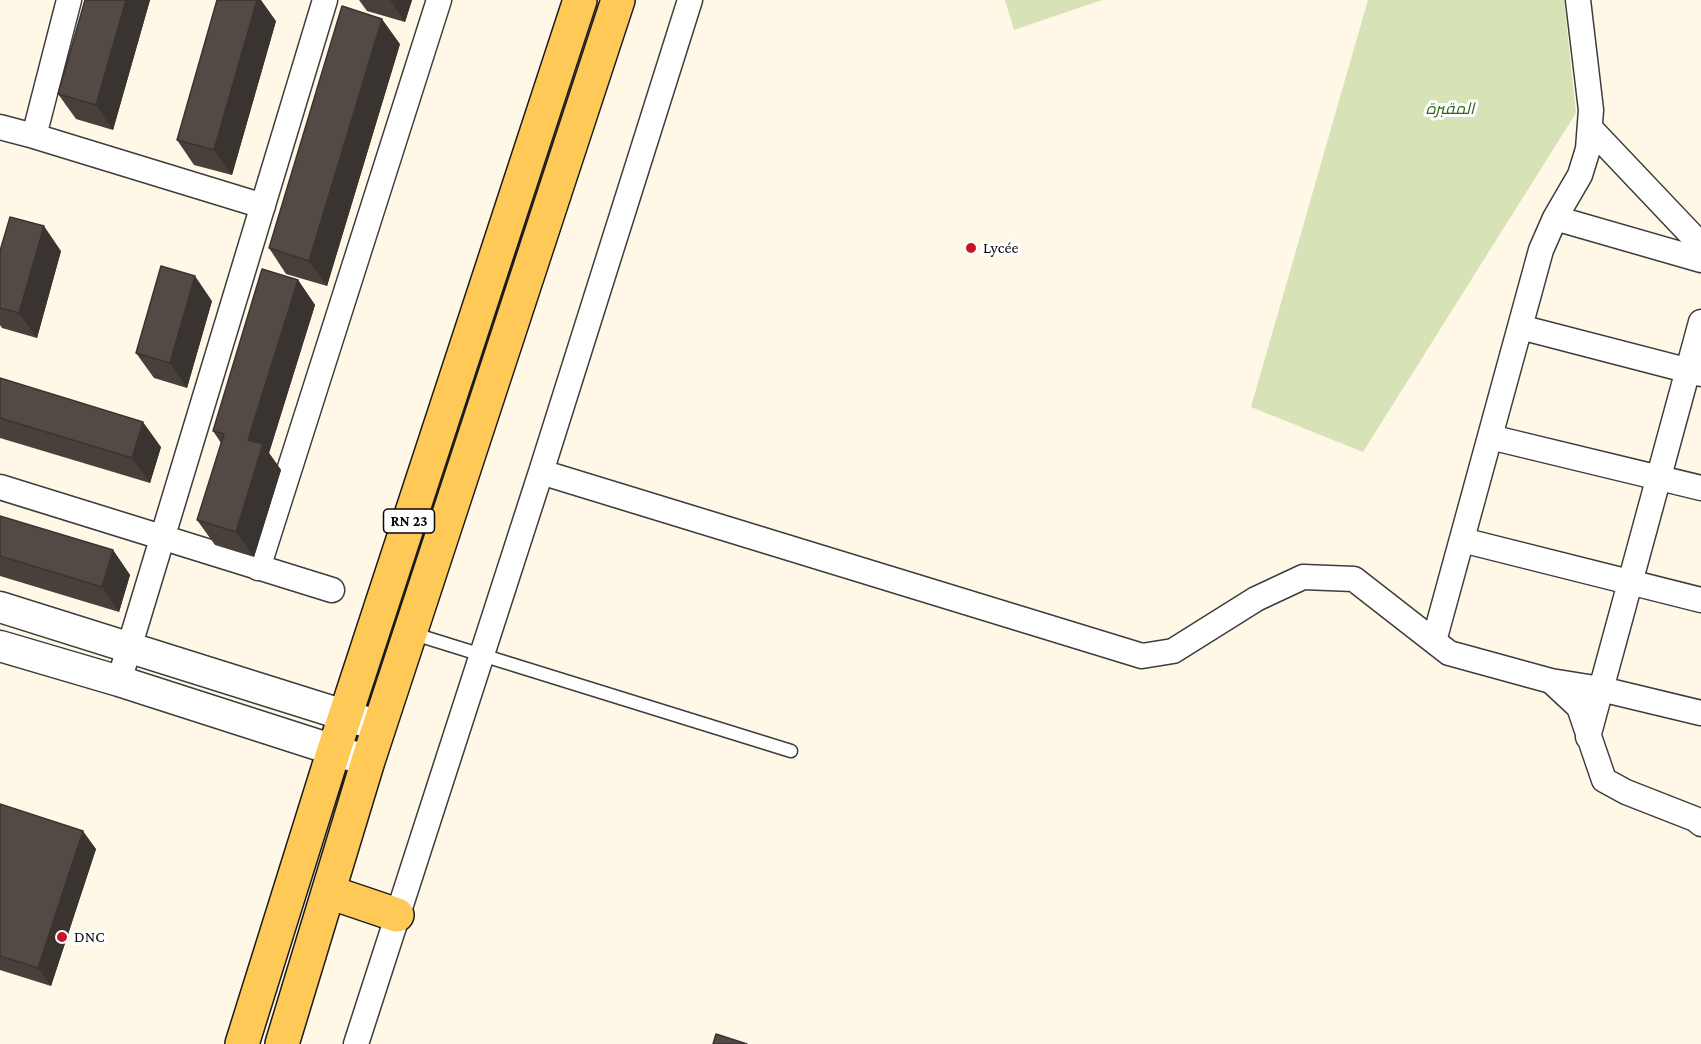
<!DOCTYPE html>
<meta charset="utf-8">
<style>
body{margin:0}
canvas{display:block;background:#fff8e7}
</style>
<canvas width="1701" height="1044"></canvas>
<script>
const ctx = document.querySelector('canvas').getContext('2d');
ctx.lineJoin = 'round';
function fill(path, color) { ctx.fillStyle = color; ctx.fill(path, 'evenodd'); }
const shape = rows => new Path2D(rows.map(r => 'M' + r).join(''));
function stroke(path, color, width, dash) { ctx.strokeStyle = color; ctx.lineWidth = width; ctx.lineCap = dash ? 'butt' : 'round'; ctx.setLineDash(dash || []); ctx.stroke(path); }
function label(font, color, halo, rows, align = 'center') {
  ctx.font = font + ' "Crimson Pro",Cairo,serif'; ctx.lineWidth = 6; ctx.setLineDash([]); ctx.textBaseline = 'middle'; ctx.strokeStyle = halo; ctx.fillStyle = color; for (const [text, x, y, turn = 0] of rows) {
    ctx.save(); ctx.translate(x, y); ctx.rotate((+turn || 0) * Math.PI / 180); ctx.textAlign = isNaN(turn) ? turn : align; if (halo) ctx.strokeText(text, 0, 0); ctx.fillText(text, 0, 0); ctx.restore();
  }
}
fill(shape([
 [1005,0,1102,0,1014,30],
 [1368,0,1564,0,1576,113,1363,452,1251,407]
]), '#d7e2b7');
const service = shape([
 [411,633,791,751]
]);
const minor = shape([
 [0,127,34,136,69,0],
 [1590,128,1701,245],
 [34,136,263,206],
 [1555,218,1701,260],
 [1520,327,1701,374],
 [1490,437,1701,488],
 [541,472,1142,656,1173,651,1256,599,1303,577,1354,579,1449,653,1551,681,1579,707,1604,780,1626,792,1695,819,1701,824],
 [0,487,332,590],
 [1462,540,1701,600],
 [258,568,439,0],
 [1434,641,1541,250,1555,218,1580,175,1588,149,1591,110,1578,0],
 [119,681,325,0],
 [1551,681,1601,689,1701,713],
 [1588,737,1701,322],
 [356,1044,541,472,690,0]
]);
const tertiary = shape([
 [0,607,379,726],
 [0,646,119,681,368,761]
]);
const primary = shape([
 [329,892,397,915],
 [242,1044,334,750,580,0],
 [282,1044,368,761,618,0]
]);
stroke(service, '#3d3d3d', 15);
stroke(minor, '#3d3d3d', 27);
stroke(tertiary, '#3d3d3d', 33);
stroke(primary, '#1b1b1b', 36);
stroke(service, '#fff', 12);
stroke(minor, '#fff', 24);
stroke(tertiary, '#fff', 30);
stroke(primary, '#ffc957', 33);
fill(shape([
 [85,0,150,0,113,130,76,119,58,94],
 [359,0,412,0,405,22,367,11],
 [276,21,232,175,194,165,177,140],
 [400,44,327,286,286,274,269,248],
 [0,251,61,251,37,338,2,328,0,325],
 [298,280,315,305,269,453,281,470,254,557,215,545,197,520,221,443,213,431],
 [212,301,187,388,154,378,136,353],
 [0,378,161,447,150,483,0,438],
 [0,516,113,550,130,575,119,612,0,576],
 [0,804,96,849,51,986,0,970]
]), '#47403b');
fill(shape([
 [126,0,150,0,113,130,96,105],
 [257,0,261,0,276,21,232,175,214,150],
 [390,0,412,0,405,22],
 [382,19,400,44,327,286,309,261],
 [44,226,61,251,37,338,19,313],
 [195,276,212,301,187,388,170,363],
 [298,280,315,305,269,453,281,470,254,557,236,532,248,440],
 [143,422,161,447,150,483,132,458],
 [113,550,130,575,119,612,102,587],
 [83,831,96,849,51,986,38,968]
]), '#3a3430');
const building = shape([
 [85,0,126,0,96,105,58,94,85,0],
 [217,0,257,0,214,150,177,140,217,0],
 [342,6,382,19,309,261,269,248,342,6],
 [10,217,44,226,19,313,0,308,0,251,10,217],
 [161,266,195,276,170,363,136,353,161,266],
 [262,269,298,280,248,440,263,444,236,532,197,520,224,434,213,431,262,269],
 [0,378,143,422,132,458,0,418,0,378],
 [0,516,113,550,102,587,0,556,0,516],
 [0,804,83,831,38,968,0,956,0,804],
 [716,1034,747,1044,713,1044,716,1034]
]);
fill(building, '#534a45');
stroke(building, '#3a3430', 1.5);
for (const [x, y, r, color] of [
 [971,248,6,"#c6162c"],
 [62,937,6,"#c6162c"]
]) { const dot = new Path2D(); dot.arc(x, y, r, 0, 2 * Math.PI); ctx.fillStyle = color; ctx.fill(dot); stroke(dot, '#fff', 2); }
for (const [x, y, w] of [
 [409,521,51]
]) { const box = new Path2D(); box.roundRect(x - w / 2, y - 12, w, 24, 4.5); ctx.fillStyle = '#fff'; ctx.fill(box); stroke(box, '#0a0a0a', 1.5); }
label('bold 15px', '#0a0a0a', null, [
 ["RN 23",409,521]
]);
label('italic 16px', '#2c6615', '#fff', [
 ["المقبرة",1450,109]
]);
label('16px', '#0a0a0a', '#fff', [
 ["Lycée",983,248],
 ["DNC",74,937]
], 'left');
</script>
